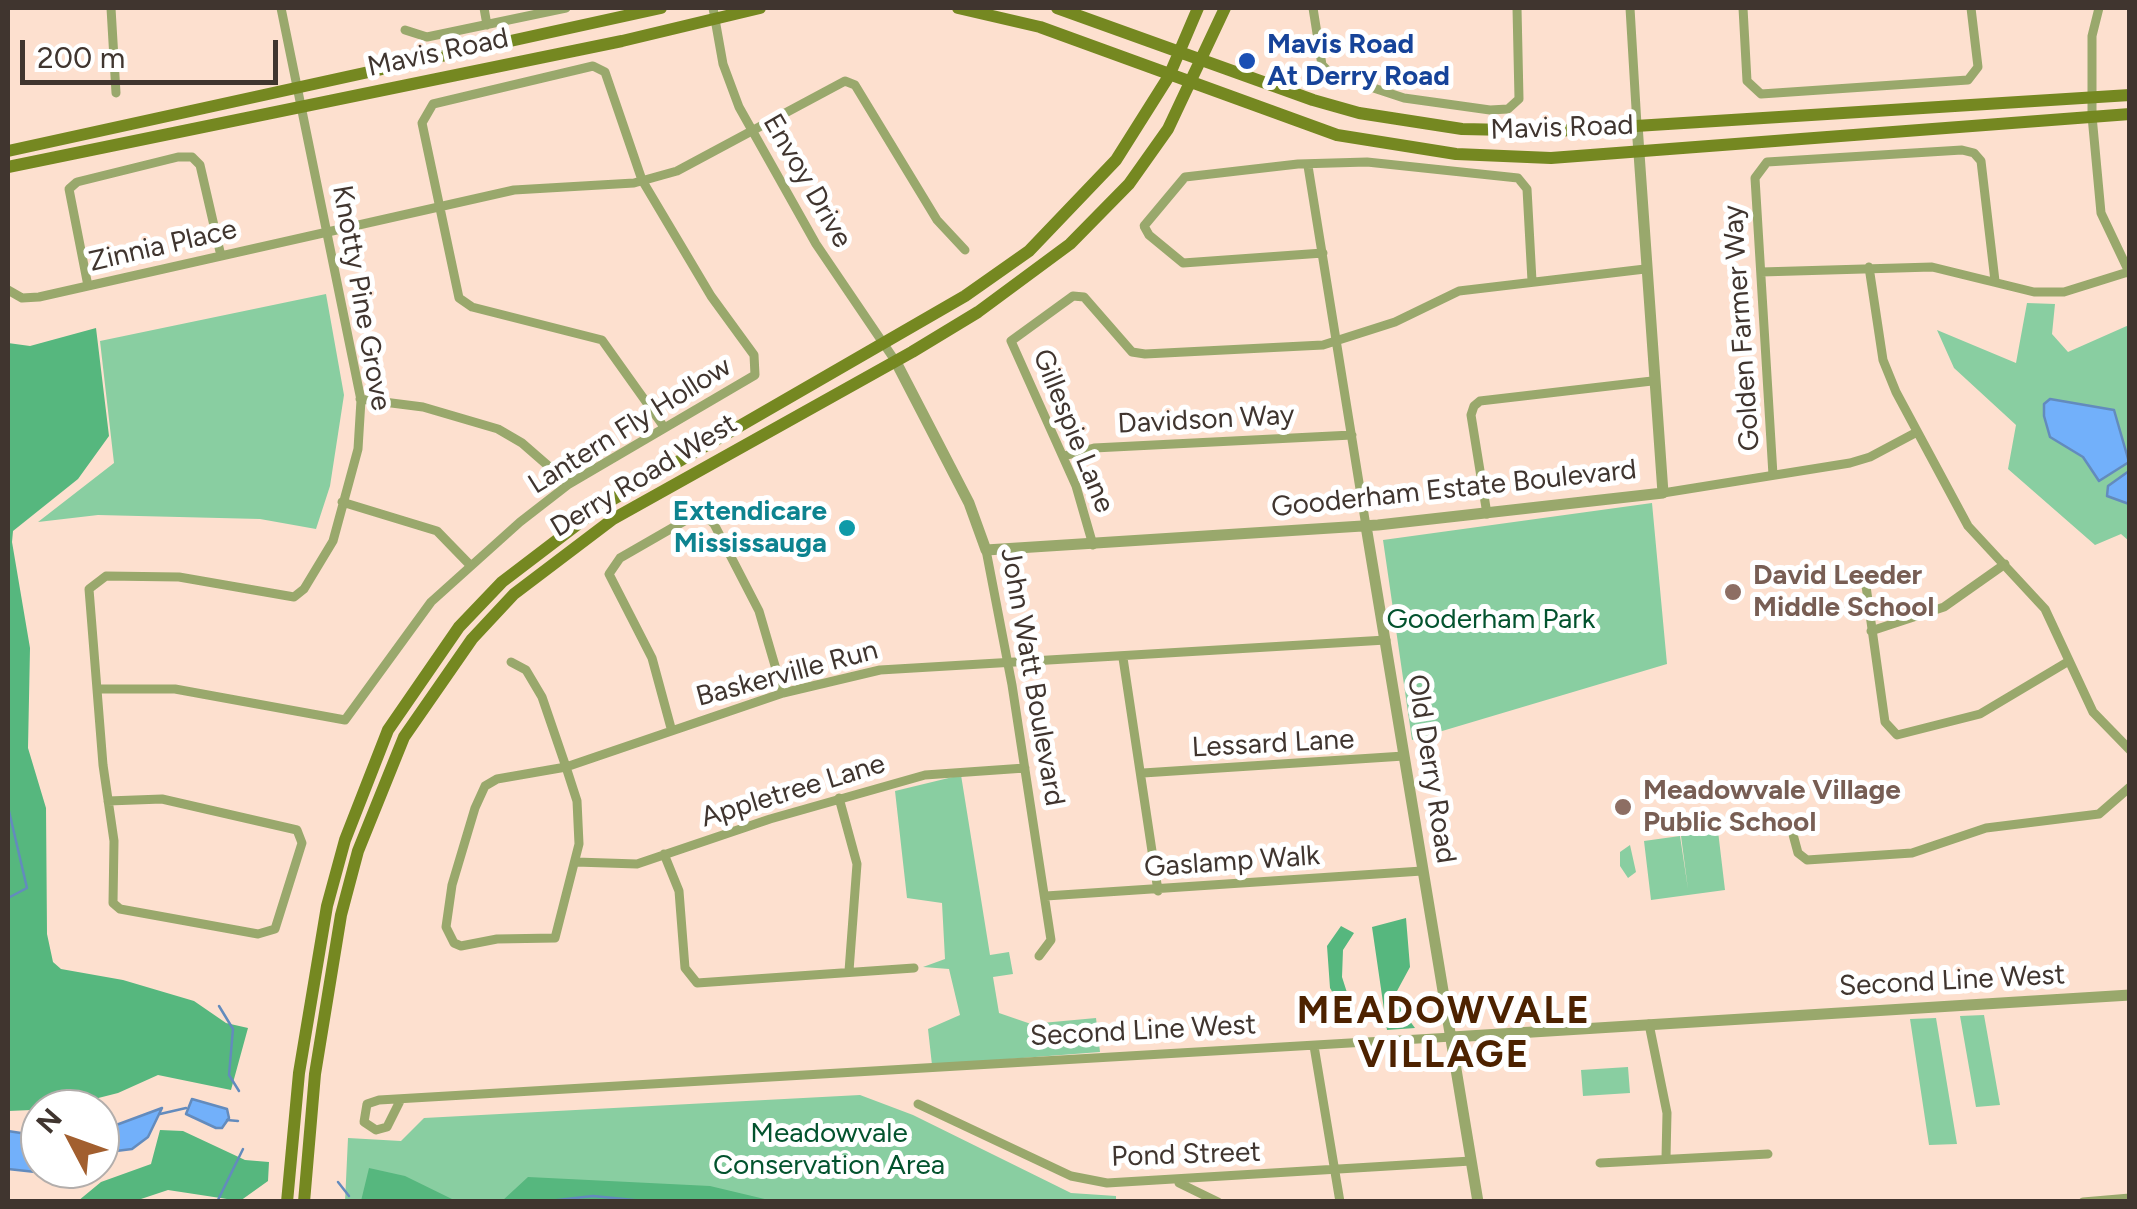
<!DOCTYPE html>
<style>
body{margin:0}
#map{position:relative;width:2137px;height:1209px;overflow:hidden;background:#fde0cf;font-family:Figtree,sans-serif}
canvas{display:block}
.frame{position:absolute;inset:0;border:10px solid #40352f;pointer-events:none}
.north{position:absolute;left:20px;top:1089px;width:100px;height:100px;box-sizing:border-box;background:#fff;border:2px solid #b3aeac;border-radius:50%;rotate:311deg;font-size:28px;font-weight:700;line-height:40px;text-align:center;color:#40352f}
.north::after{content:'';display:block;margin:auto;width:35px;height:45px;background:#a25f2f;clip-path:polygon(50% 0,100% 100%,50% 72%,0 100%)}
.scale{position:absolute;left:20px;top:40px;width:258px;height:45px;box-sizing:border-box;border:5px solid #40352f;border-top:0;padding-left:12px;font-size:30px;line-height:35px;white-space:nowrap;color:#40352f;-webkit-text-stroke:8px #fff;paint-order:stroke}
</style>
<div id="map">
<canvas width="2137" height="1209"></canvas>
<div class="frame"></div>
<div class="north">N</div>
<div class="scale">200 m</div>
</div>
<script>
const ctx = document.querySelector('canvas').getContext('2d');
ctx.lineJoin = 'round';
function fill(path, color) { ctx.fillStyle = color; ctx.fill(path, 'evenodd'); }
const shape = rows => new Path2D(rows.map(r => 'M' + r).join(''));
function stroke(path, color, width, dash) { ctx.strokeStyle = color; ctx.lineWidth = width; ctx.lineCap = dash ? 'butt' : 'round'; ctx.setLineDash(dash || []); ctx.stroke(path); }
function label(font, color, halo, rows, align = 'center') {
  ctx.font = font + ' Figtree,sans-serif'; ctx.lineWidth = 10; ctx.setLineDash([]); ctx.textBaseline = 'middle'; ctx.strokeStyle = halo; ctx.fillStyle = color; for (const [text, x, y, turn = 0] of rows) {
    ctx.save(); ctx.translate(x, y); ctx.rotate((+turn || 0) * Math.PI / 180); ctx.textAlign = isNaN(turn) ? turn : align; if (halo) ctx.strokeText(text, 0, 0); ctx.fillText(text, 0, 0); ctx.restore();
  }
}
fill(shape([
 [326,294,344,395,330,486,316,529,260,519,98,515,38,522,114,463,100,341],
 [2027,303,2055,304,2052,334,2068,352,2129,325,2129,541,2121,534,2095,545,2008,469,2016,425,1954,368,1937,330,2016,363],
 [1652,503,1667,664,1412,740,1383,540],
 [961,775,990,955,1009,952,1013,974,993,977,999,1013,1031,1024,1096,1018,1100,1052,932,1065,928,1029,960,1015,949,969,923,967,945,959,942,903,907,898,895,791],
 [1718,831,1725,890,1651,900,1644,841,1680,836,1688,889,1681,836],
 [1630,845,1636,872,1628,878,1620,866,1620,852],
 [1984,1015,2000,1105,1976,1107,1960,1016],
 [1936,1018,1957,1144,1929,1145,1910,1019],
 [1628,1067,1630,1093,1583,1096,1581,1070],
 [860,1095,913,1115,1071,1193,1116,1196,1116,1201,345,1202,348,1138,401,1141,424,1118]
]), '#89cea1');
fill(shape([
 [96,328,109,436,78,479,13,531,12,542,30,648,28,748,46,808,47,934,53,962,61,969,123,980,194,1001,226,1023,248,1028,231,1090,158,1075,118,1093,55,1109,8,1111,8,343,30,346],
 [1406,918,1410,967,1397,991,1401,1009,1415,1028,1387,1030,1372,927],
 [1341,926,1354,933,1343,950,1342,977,1351,1005,1344,1012,1330,988,1327,946],
 [160,1130,183,1131,245,1160,269,1162,268,1181,240,1201,168,1190,135,1201,78,1201,101,1182,151,1164],
 [369,1168,405,1176,456,1201,361,1201],
 [528,1177,710,1186,773,1201,502,1201]
]), '#56b77e');
const water = shape([
 [2050,399,2114,410,2129,462,2099,481,2083,457,2050,437,2044,416,2044,404,2050,399],
 [2129,471,2129,504,2107,496,2108,486,2129,471],
 [192,1099,227,1109,229,1118,222,1128,216,1128,186,1114,192,1099],
 [162,1108,148,1137,132,1149,100,1153,100,1131,162,1108],
 [8,1131,40,1136,40,1169,63,1169,54,1174,8,1169,8,1131]
]);
fill(water, '#72b0fa');
stroke(water, '#638bbd', 2.5);
stroke(shape([
 [8,807,27,888,8,898],
 [219,1006,233,1029,229,1075,239,1091],
 [160,1114,186,1108],
 [227,1120,238,1121],
 [338,1182,349,1196],
 [217,1202,243,1149],
 [540,1202,593,1196,654,1202]
]), '#638bbd', 2.5);
stroke(shape([
 [111,8,116,93],
 [484,8,487,25],
 [713,8,723,64,739,107,816,244,896,362],
 [1313,8,1322,65,1331,74,1404,98,1490,110,1508,109,1519,99,1517,8],
 [1630,8,1637,125],
 [1743,8,1747,81,1761,94,1968,80,1978,67,1971,8],
 [2099,8,2092,36,2092,116,2101,213,2130,274],
 [405,30,427,37,566,8],
 [1308,166,1366,526],
 [1323,253,1183,263,1149,235,1144,226,1185,177,1298,164,1367,162,1518,178,1527,189,1532,281],
 [1869,267,1883,360,1896,392,1968,526,2045,609,2093,712,2130,750],
 [1761,272,1932,267,2034,292,2064,292,2128,272],
 [88,286,69,189,77,182,178,157,192,157,200,165,221,256],
 [8,290,22,298,39,297,514,190,634,183,677,171,845,81,855,85,937,220,965,250],
 [360,399,423,407,498,429,522,443,569,484],
 [1064,456,1094,448,1352,435],
 [1773,475,1755,178,1767,162,1962,150,1974,153,1981,161,1995,281],
 [1663,493,1850,463,1870,457,1917,432],
 [342,502,437,531,471,566],
 [1487,514,1471,415,1474,406,1480,401,1652,381],
 [1093,545,1076,486,1011,341,1073,296,1084,297,1132,352,1145,354,1323,345,1395,322,1459,291,1645,269],
 [986,550,1012,685,1051,940,1039,956],
 [1866,586,1885,722,1897,735,1980,714,2069,661],
 [1871,631,1944,607,2005,564],
 [1123,658,1158,891],
 [511,662,526,670,542,697,566,767,577,801,579,844,555,938,497,939,461,946,454,943,446,927,452,885,475,808,485,786,497,779,566,767,783,693,880,670,1386,640],
 [98,689,175,689,345,720,431,602,520,522,569,484,755,375,754,355,711,296,642,180,605,72,593,66,433,104,422,123,459,298,472,307,602,340,664,427],
 [671,728,652,658,609,574,620,558,693,516,703,514,714,524,759,611,783,693],
 [1143,773,1404,756],
 [839,798,857,864,849,971],
 [108,801,162,799,297,830,302,843,275,929,258,934,120,909,113,903,114,841,103,765,89,589,106,576,179,577,294,597,304,589,333,541,358,449,361,400,281,8],
 [1791,827,1798,853,1807,860,1912,853,1986,828,2099,814,2130,787],
 [664,854,679,891,685,968,697,983,914,968],
 [576,862,637,864,770,819,925,775,1025,768],
 [1046,896,1422,871],
 [1649,1024,1667,1113,1666,1158],
 [1314,1046,1340,1202],
 [400,1101,387,1127,376,1130,364,1122,367,1104,379,1100,1452,1037],
 [918,1104,1071,1176,1107,1183,1471,1161],
 [1600,1163,1768,1154],
 [1179,1183,1218,1202],
 [2083,1202,2130,1198]
]), '#99a86c', 9);
stroke(shape([
 [896,362,969,503,986,550,1378,525,1663,493,1637,125],
 [1366,526,1478,1202],
 [1452,1037,2130,995]
]), '#99a86c', 11);
stroke(shape([
 [958,8,1040,27,1337,135,1456,154,1551,158,2130,114],
 [1057,8,1313,100,1359,113,1462,129,1556,131,2130,95],
 [8,151,661,8],
 [8,167,622,41,760,8],
 [287,1202,299,1073,327,906,345,840,388,730,459,627,502,582,603,505,965,296,1029,251,1116,160,1169,76,1198,8],
 [304,1202,315,1074,341,915,358,851,404,737,472,639,514,594,613,519,912,352,978,312,1070,244,1129,184,1168,129,1225,8]
]), '#758821', 12);
for (const [x, y, r, color] of [
 [1247,61,10,"#1a4fb4"],
 [847,528,10,"#0f9aa8"],
 [1733,592,10,"#8d6e63"],
 [1623,807,10,"#8d6e63"]
]) { const dot = new Path2D(); dot.arc(x, y, r, 0, 2 * Math.PI); ctx.fillStyle = color; ctx.fill(dot); stroke(dot, '#fff', 4); }
label('bold 28px', '#164399', '#fff', [
 ["Mavis Road",1267,45],
 ["At Derry Road",1267,77]
], 'left');
label('28px', '#40352f', '#fff', [
 ["Mavis Road",438,53,-12],
 ["Mavis Road",1562,128,-2],
 ["Envoy Drive",807,181,60],
 ["Zinnia Place",163,246,-13],
 ["Knotty Pine Grove",361,298,80],
 ["Golden Farmer Way",1742,328,-94],
 ["Davidson Way",1206,420,-3],
 ["Lantern Fly Hollow",630,426,-32],
 ["Gillespie Lane",1073,431,68],
 ["Derry Road West",644,476,-31],
 ["Gooderham Estate Boulevard",1454,489,-6],
 ["Baskerville Run",787,674,-15],
 ["John Watt Boulevard",1032,677,80],
 ["Lessard Lane",1273,744,-3],
 ["Old Derry Road",1431,769,81],
 ["Appletree Lane",793,791,-17],
 ["Gaslamp Walk",1232,862,-4],
 ["Second Line West",1952,981,-3],
 ["Second Line West",1143,1031,-3],
 ["Pond Street",1186,1155,-2]
]);
label('bold 28px', '#0d838f', '#fff', [
 ["Extendicare",827,512],
 ["Mississauga",827,544]
], 'right');
label('bold 28px', '#785e54', '#fff', [
 ["David Leeder",1753,576],
 ["Middle School",1753,608],
 ["Meadowvale Village",1643,791],
 ["Public School",1643,823]
], 'left');
label('28px', '#03532e', '#fff', [
 ["Gooderham Park",1491,620],
 ["Meadowvale",829,1134],
 ["Conservation Area",829,1166]
]);
ctx.letterSpacing = '2.5px';
label('bold 38px', '#4d2200', '#fff', [
 ["MEADOWVALE",1444,1012],
 ["VILLAGE",1444,1056]
]);
ctx.letterSpacing = '0px';
</script>
